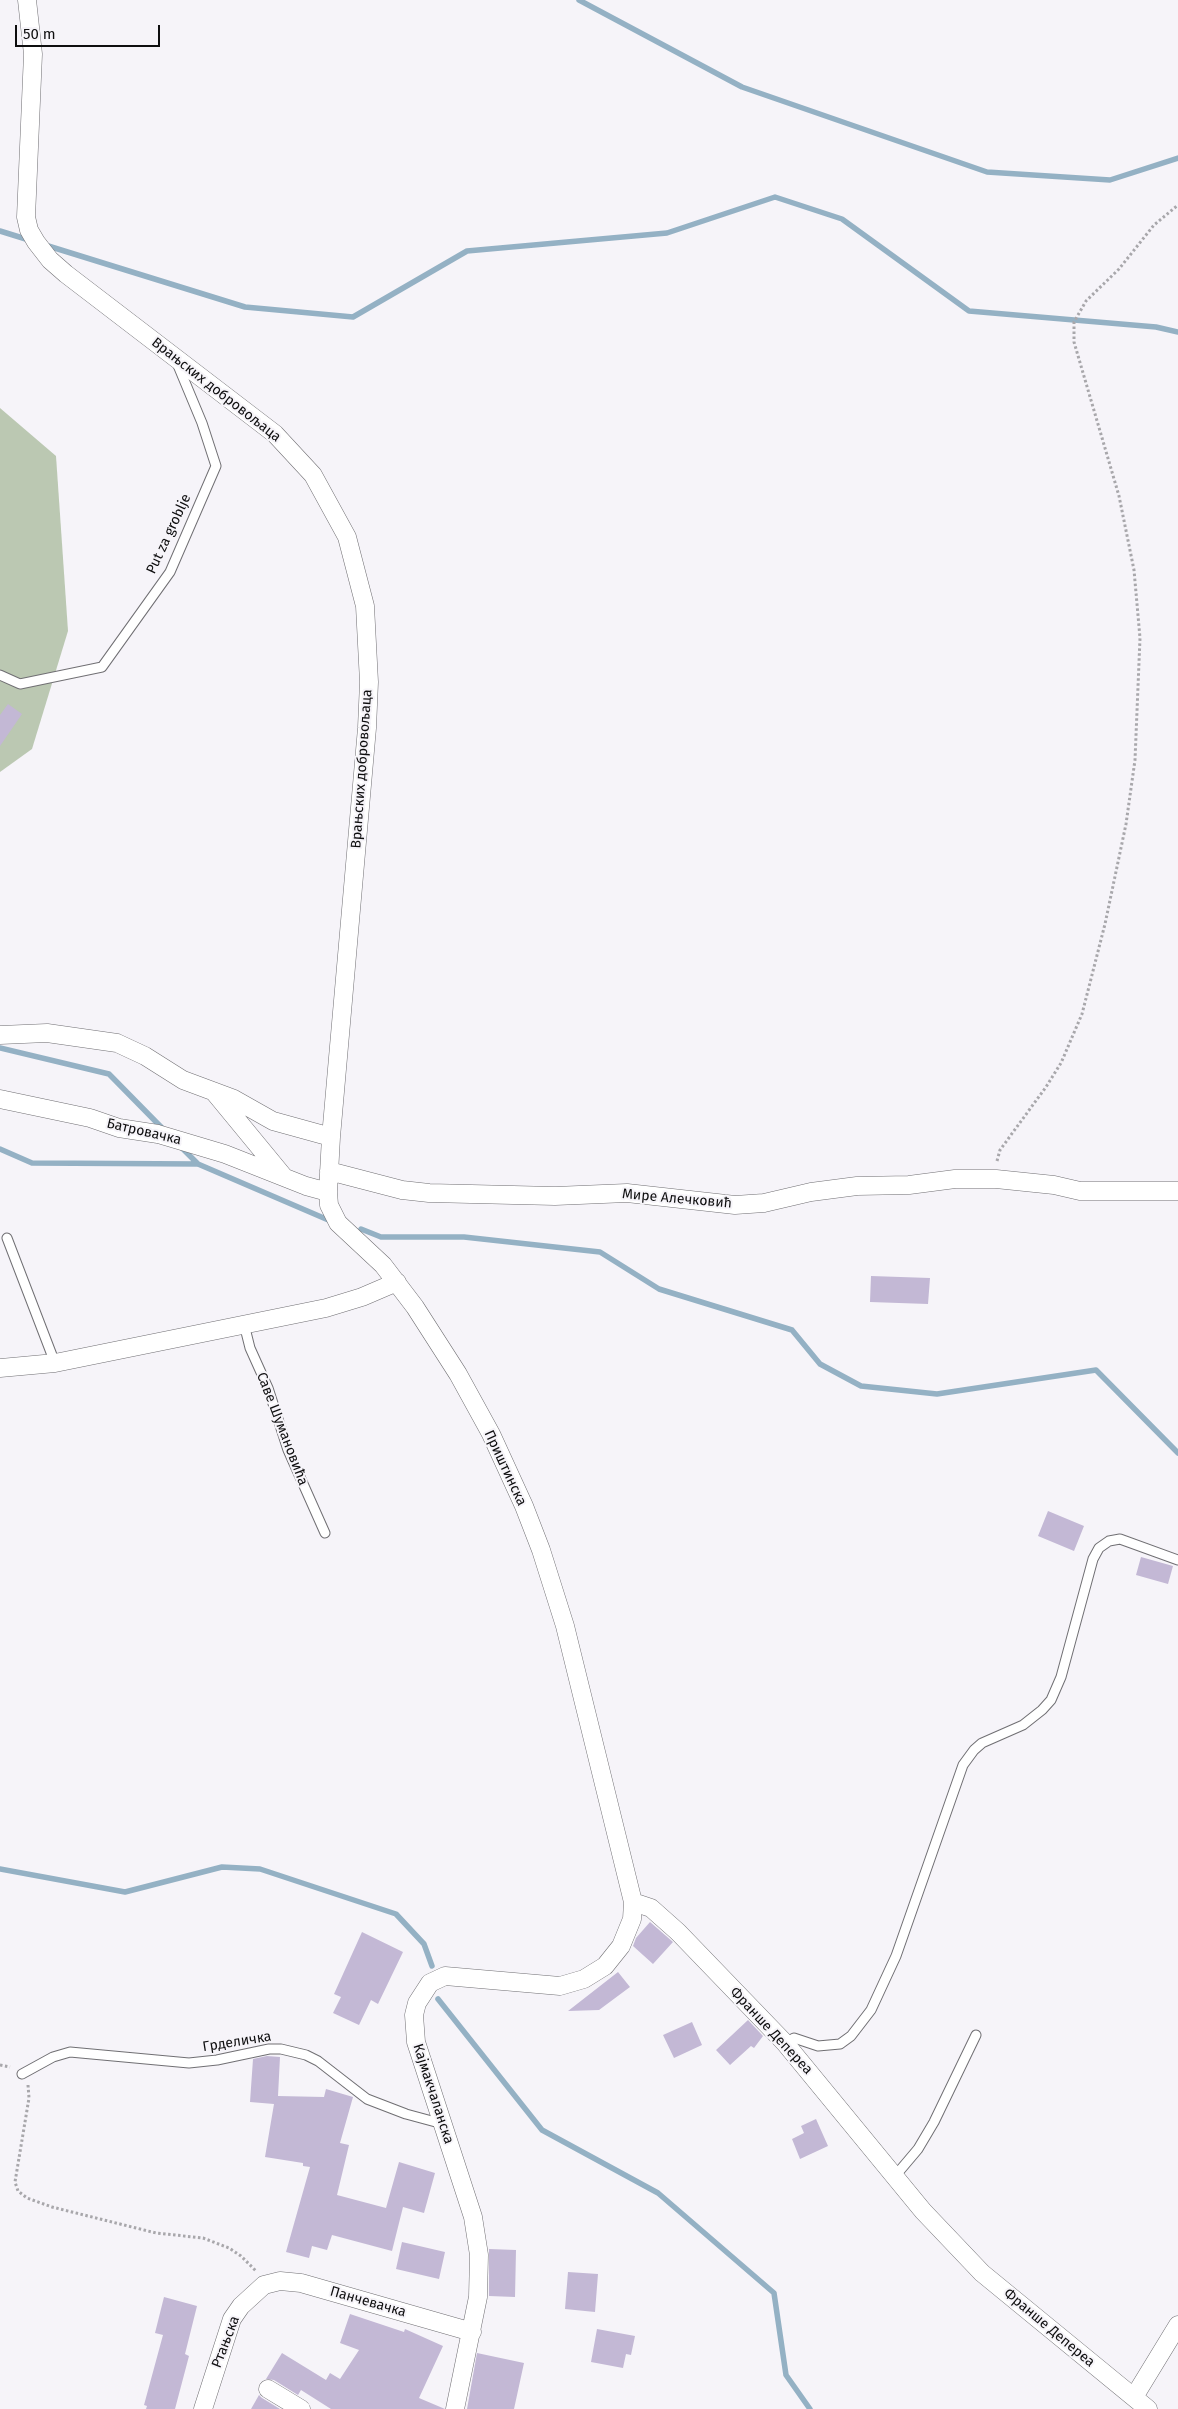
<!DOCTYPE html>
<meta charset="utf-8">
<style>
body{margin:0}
#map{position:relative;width:1178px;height:2409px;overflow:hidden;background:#f6f4f9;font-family:"Fira Sans",sans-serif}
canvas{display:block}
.scale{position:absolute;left:15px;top:25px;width:145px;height:22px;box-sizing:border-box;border:2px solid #0e0e0f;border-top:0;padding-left:6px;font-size:15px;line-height:18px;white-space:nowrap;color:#0e0e0f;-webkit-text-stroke:4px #f6f4f9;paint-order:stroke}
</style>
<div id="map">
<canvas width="1178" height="2409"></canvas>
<div class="scale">50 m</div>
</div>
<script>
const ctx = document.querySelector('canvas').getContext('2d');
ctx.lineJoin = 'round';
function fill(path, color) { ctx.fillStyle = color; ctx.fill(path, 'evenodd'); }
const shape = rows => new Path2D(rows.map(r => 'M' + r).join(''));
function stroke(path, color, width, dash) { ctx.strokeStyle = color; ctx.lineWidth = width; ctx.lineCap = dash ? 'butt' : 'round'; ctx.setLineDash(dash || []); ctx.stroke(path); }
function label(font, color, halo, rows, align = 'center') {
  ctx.font = font + ' "Fira Sans",sans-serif'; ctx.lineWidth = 4; ctx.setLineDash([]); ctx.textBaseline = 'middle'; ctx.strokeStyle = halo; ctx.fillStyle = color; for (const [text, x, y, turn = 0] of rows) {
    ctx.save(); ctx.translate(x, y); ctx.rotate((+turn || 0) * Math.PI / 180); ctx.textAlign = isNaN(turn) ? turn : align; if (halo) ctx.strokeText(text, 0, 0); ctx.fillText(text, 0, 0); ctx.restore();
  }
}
fill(shape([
 [0,408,56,456,68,631,32,749,0,772]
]), '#bbc8b2');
stroke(shape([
 [579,0,742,87,987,172,1110,180,1178,158],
 [0,231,29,240],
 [45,245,245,307,353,317,467,251,667,233,775,197,842,219,969,311,1156,327,1178,332],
 [0,1048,109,1074,164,1130],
 [181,1147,198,1164],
 [0,1149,32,1163,198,1164,333,1222],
 [361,1229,381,1237,464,1237,600,1252,659,1289,792,1330,820,1364,861,1386,937,1394,1096,1370,1178,1453],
 [0,1869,125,1892,222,1867,260,1869,396,1914,424,1944,432,1966],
 [438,1999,542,2130,658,2193,774,2293,786,2375,810,2409]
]), '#94b1c4', 5.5);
fill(shape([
 [8,704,22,714,0,746,0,715],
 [871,1276,930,1278,928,1304,870,1302],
 [1048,1511,1084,1526,1074,1551,1038,1536],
 [1141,1557,1173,1566,1168,1584,1136,1575],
 [650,1922,673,1942,653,1964,633,1946,636,1938],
 [362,1932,403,1952,378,2004,371,2000,359,2025,333,2013,341,1997,334,1994],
 [618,1972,630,1987,599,2010,568,2011],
 [748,2020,763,2036,754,2048,751,2046,730,2065,716,2050],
 [692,2022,702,2045,674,2058,663,2035],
 [267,2056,280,2057,278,2096,324,2097,326,2089,353,2097,340,2143,349,2145,337,2195,386,2208,399,2162,435,2173,424,2213,403,2207,392,2251,332,2235,327,2250,312,2246,309,2258,286,2252,310,2167,303,2166,303,2163,265,2157,274,2104,250,2102,253,2059],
 [816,2119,828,2146,800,2159,792,2139,804,2133,801,2126],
 [402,2242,445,2252,439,2279,396,2269],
 [489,2249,516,2250,515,2297,489,2296],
 [568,2272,598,2274,595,2312,565,2309],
 [164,2297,197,2306,185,2354,189,2356,175,2409,146,2409,147,2406,144,2405,163,2335,155,2333],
 [350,2314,404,2332,405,2329,443,2346,419,2398,445,2409,331,2409,301,2390,298,2395,274,2380,266,2379,282,2353,326,2380,330,2373,340,2379,359,2350,340,2343],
 [597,2329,635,2336,631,2355,626,2354,623,2368,591,2362],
 [477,2353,524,2363,514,2409,467,2409],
 [259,2395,262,2398,280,2409,251,2409]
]), '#c3b8d5');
const lane = shape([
 [0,675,20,684,102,667,170,572,216,466,202,423,177,363],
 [7,1238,55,1363],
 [244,1324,250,1348,268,1388,288,1450,325,1533],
 [785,2043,794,2038,818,2046,840,2044,851,2036,871,2010,896,1956,963,1765,974,1750,982,1743,1023,1725,1042,1710,1051,1700,1061,1677,1093,1559,1099,1548,1109,1541,1120,1539,1178,1560],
 [22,2074,53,2057,70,2052,189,2063,217,2060,269,2049,281,2049,306,2055,318,2061,367,2099,406,2114,443,2124],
 [896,2175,918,2149,934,2122,976,2035]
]);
const street = shape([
 [27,0,33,54,26,217,29,230,36,242,50,260,66,274,275,434,313,475,347,537,365,606,369,682,367,728,331,1137,328,1192,329,1205,338,1223,383,1265,415,1307,458,1374,491,1434,524,1506,541,1550,565,1626,633,1902,632,1919,621,1946,605,1966,584,1979,560,1986,445,1976,430,1983,417,2003,414,2015,416,2042,473,2217,479,2255,478,2297,455,2409],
 [0,1035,47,1033,117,1043,145,1056,183,1080,234,1099,273,1121,331,1137],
 [214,1092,284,1177],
 [0,1099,90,1118,119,1128,158,1134,225,1154,306,1186,328,1192],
 [329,1171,402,1190,429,1193,555,1196,627,1193,735,1205,764,1203,811,1192,857,1186,909,1185,955,1179,996,1179,1054,1185,1080,1191,1178,1191],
 [0,1368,55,1363,326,1308,362,1297,397,1282],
 [633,1902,651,1908,678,1932,785,2043,923,2211,982,2273,1148,2409],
 [268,2389,301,2409],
 [1134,2397,1178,2325],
 [203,2409,232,2319,241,2306,264,2285,280,2281,301,2283,472,2332]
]);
stroke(lane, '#706f73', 11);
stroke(street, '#706f73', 19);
stroke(shape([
 [997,1161,1000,1150,1046,1087,1061,1063,1082,1014,1105,924,1126,824,1135,760,1140,638,1134,570,1119,496,1074,342,1074,322,1086,301,1119,269,1154,225,1178,205],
 [0,2065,10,2067],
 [28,2085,29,2098,15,2182,18,2191,27,2198,52,2207,156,2233,203,2238,229,2248,241,2256,256,2271]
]), '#a8a7ab', 3, [2.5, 2.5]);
stroke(lane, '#fff', 9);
stroke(street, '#fff', 18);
label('14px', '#0e0e0f', '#f6f4f9', [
 ["Врањских добровољаца",216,390,38],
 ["Put za groblje",169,534,-65],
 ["Врањских добровољаца",362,769,-86],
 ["Батровачка",144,1132,13],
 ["Мире Алечковић",677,1199,5],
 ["Саве Шумановића",282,1429,69],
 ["Приштинска",505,1468,65],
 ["Франше Депереа",771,2031,47],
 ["Грделичка",237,2042,-9],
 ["Кајмакчаланска",433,2094,72],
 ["Панчевачка",368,2302,16],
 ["Франше Депереа",1049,2328,40],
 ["Ртањска",226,2342,-69]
]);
</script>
